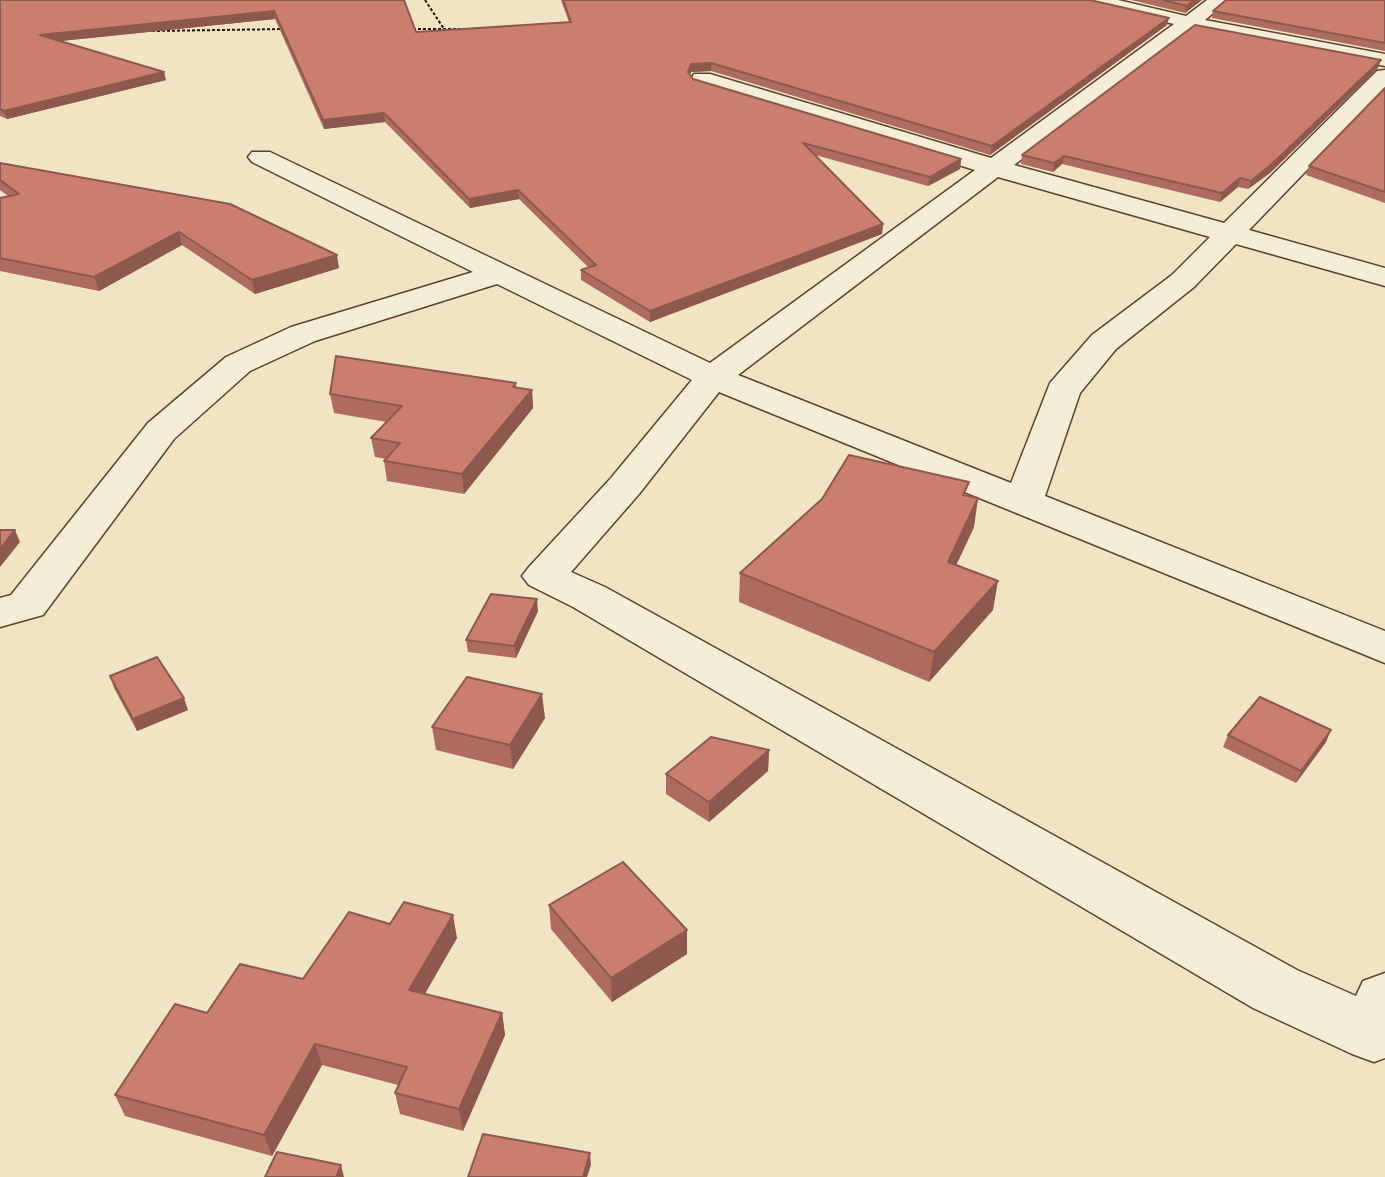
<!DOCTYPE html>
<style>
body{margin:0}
canvas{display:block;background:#f1e4c2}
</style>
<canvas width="1385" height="1177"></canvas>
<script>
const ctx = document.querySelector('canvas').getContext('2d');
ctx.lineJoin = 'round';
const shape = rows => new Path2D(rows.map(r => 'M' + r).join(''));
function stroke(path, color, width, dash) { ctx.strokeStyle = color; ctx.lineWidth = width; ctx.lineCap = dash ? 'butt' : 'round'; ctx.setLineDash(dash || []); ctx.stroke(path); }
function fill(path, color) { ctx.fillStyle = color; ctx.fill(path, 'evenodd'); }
const minor = shape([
 [1085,0,1118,0,1186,16,1207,0,1228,0,1205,20,1385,54,1385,66,1193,29,1014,165,1224,223,1377,71,1385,70,1385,89,1249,230,1385,268,1385,286,1236,244,1194,287,1116,349,1080,393,1045,496,1385,631,1385,663,719,392,639,494,571,572,605,587,1297,970,1356,996,1363,981,1385,973,1385,1058,1374,1062,1352,1054,1253,1008,573,607,529,585,522,576,529,567,611,478,692,380,497,284,315,341,250,371,174,439,43,615,0,627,0,598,11,595,148,423,226,357,291,327,473,272,252,162,248,157,252,152,270,152,710,363,975,170,694,84,691,79,694,74,710,74,991,158,1174,24,1088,4,1085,0],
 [998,177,1210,237,1172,275,1092,335,1050,383,1011,483,738,375,998,177]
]);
stroke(minor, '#5a4430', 3);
stroke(shape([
 [425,0,444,29],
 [408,29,470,29],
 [152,31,286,29]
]), '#270f00', 2, [3, 2]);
fill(minor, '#f6edd7');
fill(shape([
 [0,0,404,0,416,32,569,22,561,0,1090,0,1167,25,990,155,711,71,691,72,690,75,693,79,961,159,960,169,928,186,815,155,883,224,882,234,650,322,581,280,581,270,588,267,519,199,470,208,385,122,324,129,275,19,59,41,166,80,7,119,0,116],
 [1131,0,1202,0,1185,13],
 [1385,0,1385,51,1212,18,1213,11],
 [1378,68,1270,173,1248,189,1238,187,1220,202,1062,164,1053,172,1021,164,1022,155],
 [1385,88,1385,203,1306,175,1309,166],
 [0,163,339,268,255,294,182,245,99,291,0,271,0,198,8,196,0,190],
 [516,383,516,388,532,390,533,408,464,494,387,481,384,461,386,459,375,457,371,438,387,422,334,413,330,394],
 [967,496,974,527,956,565,993,610,929,682,739,602,740,573],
 [538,611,516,658,468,652,466,640],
 [110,676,188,710,137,731,114,688],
 [545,718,513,769,436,750,432,727],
 [1228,735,1326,742,1296,783,1223,747],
 [769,750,768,771,709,822,666,794,666,774],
 [549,905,687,954,612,1002,551,929],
 [390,924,457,938,424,994,502,1013,505,1035,463,1131,400,1114,395,1093,398,1085,322,1065,272,1156,125,1116,115,1095,207,1013,303,979]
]), '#ae6c5f');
fill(shape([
 [1194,0,1202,0,1185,13,1187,6],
 [274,11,275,19,42,43,40,35],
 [1169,18,1167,25,990,155,992,146],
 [1381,60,1378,68,1270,173,1248,189,1251,181],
 [711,63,711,71,691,72,688,81,688,72,691,64],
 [164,72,166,80,7,119,4,111],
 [384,113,385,122,324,129,323,120],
 [1064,156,1062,164,1053,172,1054,163],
 [961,159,960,169,928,186,930,177],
 [1240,178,1238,187,1220,202,1222,193],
 [518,190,519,199,470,208,469,199],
 [883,224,882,234,650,322,650,311],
 [179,232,182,245,99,291,94,277],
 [337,255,339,268,255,294,252,280],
 [532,390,533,408,464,494,462,474],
 [978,498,974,527,944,591,948,562],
 [15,530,20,542,0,567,0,549],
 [998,581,993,610,929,682,934,652],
 [537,599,538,611,516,658,514,646],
 [542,694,545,718,513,769,510,745],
 [184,698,188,710,137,731,133,719],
 [1331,730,1326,742,1296,783,1301,771],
 [769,750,768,771,709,822,709,802],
 [453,915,457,938,414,1013,409,990],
 [687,930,687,954,612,1002,611,978],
 [502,1013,505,1035,463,1131,459,1109],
 [315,1044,322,1065,272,1156,264,1135],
 [590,1153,591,1165,587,1177,583,1177],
 [341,1165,344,1177,336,1177]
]), '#8d584d');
const building = shape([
 [0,0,404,0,416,32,571,22,563,0,1090,0,1169,18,992,146,711,63,691,64,688,72,693,79,961,159,930,177,803,143,883,224,650,311,581,270,596,265,518,190,469,199,384,113,323,120,274,11,40,35,164,72,4,111,0,109,0,0],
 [1163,0,1194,0,1187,6,1163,0],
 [1226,0,1385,0,1385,43,1213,11,1226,0],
 [1195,25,1381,60,1272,164,1251,181,1240,178,1222,193,1064,156,1054,163,1022,155,1195,25],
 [1385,88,1385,192,1309,166,1385,88],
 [0,163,230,204,337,255,252,280,179,232,94,277,0,258,0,198,19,194,0,180,0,163],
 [336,356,516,383,513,387,532,390,462,474,384,461,400,443,371,438,402,406,330,394,336,356],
 [849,455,969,482,963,495,978,498,948,562,998,581,934,652,740,573,822,499,849,455],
 [0,530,15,530,0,549,0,530],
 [491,594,537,599,514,646,466,640,491,594],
 [157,657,184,698,133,719,110,676,157,657],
 [467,677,542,694,510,745,432,727,467,677],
 [1260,697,1331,730,1301,771,1228,735,1260,697],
 [711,737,769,750,709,802,666,774,711,737],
 [623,862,687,930,611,978,549,905,623,862],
 [404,902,453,915,409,990,502,1013,459,1109,395,1093,407,1067,315,1044,264,1135,115,1095,175,1004,207,1013,240,964,303,979,349,912,390,924,404,902],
 [483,1134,590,1153,583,1177,468,1177,483,1134],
 [277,1152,341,1165,336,1177,265,1177,277,1152]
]);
fill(building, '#ca7e6e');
stroke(building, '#8d584d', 2);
</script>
